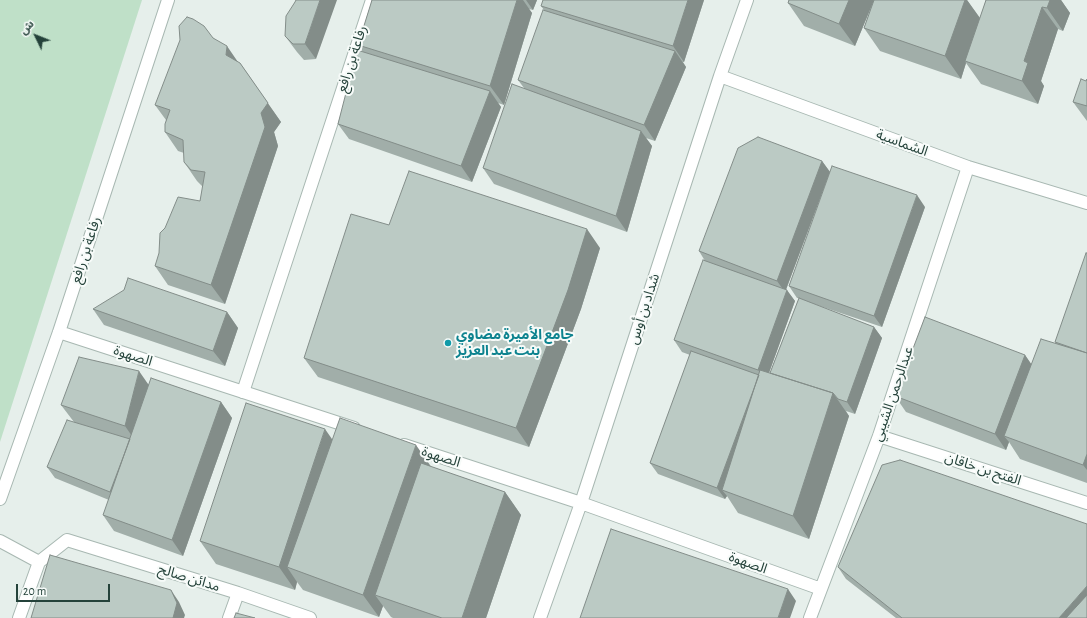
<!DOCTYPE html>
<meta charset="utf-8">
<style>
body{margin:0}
#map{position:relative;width:1087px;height:618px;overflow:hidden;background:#e6efeb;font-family:"Alegreya Sans","Noto Sans Arabic",sans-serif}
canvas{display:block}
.north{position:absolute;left:16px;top:16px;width:40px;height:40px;-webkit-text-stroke:3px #f7fbf9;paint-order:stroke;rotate:313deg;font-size:11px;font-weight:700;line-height:16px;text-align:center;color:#24423a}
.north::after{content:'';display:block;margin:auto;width:14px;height:18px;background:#24423a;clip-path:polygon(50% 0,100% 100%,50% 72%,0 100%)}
.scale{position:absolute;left:16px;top:584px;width:94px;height:18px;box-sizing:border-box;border:2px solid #24423a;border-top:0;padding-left:5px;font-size:12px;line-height:14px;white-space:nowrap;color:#24423a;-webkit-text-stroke:3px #f7fbf9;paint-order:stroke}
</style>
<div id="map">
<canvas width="1087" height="618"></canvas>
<div class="north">ش</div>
<div class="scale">20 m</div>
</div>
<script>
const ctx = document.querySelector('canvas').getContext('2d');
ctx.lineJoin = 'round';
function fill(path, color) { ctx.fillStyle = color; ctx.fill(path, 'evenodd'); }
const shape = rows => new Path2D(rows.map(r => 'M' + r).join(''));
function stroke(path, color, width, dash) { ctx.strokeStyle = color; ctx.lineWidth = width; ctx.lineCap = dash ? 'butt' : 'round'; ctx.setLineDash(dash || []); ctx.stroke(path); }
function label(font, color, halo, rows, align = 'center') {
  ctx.font = font + ' "Alegreya Sans","Noto Sans Arabic",sans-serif'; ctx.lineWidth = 4; ctx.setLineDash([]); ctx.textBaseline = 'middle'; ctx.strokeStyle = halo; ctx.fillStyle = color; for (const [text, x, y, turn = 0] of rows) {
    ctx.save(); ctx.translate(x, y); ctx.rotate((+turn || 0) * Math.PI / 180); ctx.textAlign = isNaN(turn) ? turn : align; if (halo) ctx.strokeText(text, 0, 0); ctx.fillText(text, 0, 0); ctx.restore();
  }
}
fill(shape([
 [0,0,142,0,0,442]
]), '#bfe0c8');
const service = shape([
 [243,392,372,0]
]);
const minor = shape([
 [720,76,968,167,1087,203],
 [59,332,354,428],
 [879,436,1087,503],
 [404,445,581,503,821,589],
 [0,499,59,332,168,0],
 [0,541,39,562],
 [19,618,39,562,67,540,238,593,310,618],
 [229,618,238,593],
 [540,618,581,503,720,76,747,0],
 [810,618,879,436,968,167]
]);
stroke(service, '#a8b8b2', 14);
stroke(minor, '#a8b8b2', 14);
stroke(service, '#fff', 12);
stroke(minor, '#fff', 12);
fill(shape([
 [372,0,537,0,533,10,529,9,532,13,504,105,498,103,501,107,472,182,349,139,338,124,363,52,358,45],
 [704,0,684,62,683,62,686,67,655,141,646,138,652,146,627,232,494,184,483,168,524,88,518,80,544,10,541,6],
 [789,0,967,0,980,18,986,0,1061,0,1070,13,1063,31,1058,29,1041,81,1044,86,1038,104,981,84,966,63,961,79,880,51,864,28,872,5,855,46,804,26,788,3],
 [295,2,316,59,304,60,297,52,285,36],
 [213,38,237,61,281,122,274,132,278,146,225,304,168,285,155,266,200,201,203,187,197,181,184,162,184,153,178,151,165,132,166,120,155,105],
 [1087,79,1087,121,1073,102],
 [822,161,830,172,786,290,795,301,769,373,770,373,799,298,797,298,789,286,925,207,882,327,811,303,874,327,882,338,855,414,846,411,849,416,809,539,738,513,727,496,725,499,658,474,650,463,690,355,682,352,674,340,705,261,699,251],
 [389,225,600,248,581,309,529,447,318,377,304,358],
 [1087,253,1087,483,1020,459,1009,442,1006,450,906,412,895,396,1025,355,1031,364,1056,344,1055,342],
 [93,309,227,312,238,328,225,366,104,325],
 [148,384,221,402,232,418,183,556,114,531,103,515,109,500,55,478,47,467,74,422,61,405],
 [332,440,432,467,505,492,521,515,486,618,393,618,391,617,383,606,379,617,303,590,297,582,295,590,216,564,200,541],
 [838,567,1087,618,896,618,846,579]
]), '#a1aea9');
fill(shape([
 [320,0,337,0,316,59,305,44],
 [517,0,523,0,532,13,504,105,490,86],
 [526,0,537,0,533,10],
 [688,0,704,0,684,62,673,46],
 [849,0,874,0,855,46,839,24],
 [965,0,967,0,982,21,965,61,966,63,961,79,945,56],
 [1050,0,1061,0,1070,13,1063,31,1047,8],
 [1042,7,1058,29,1041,81,1044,86,1038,104,1022,81,1024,61],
 [227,46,240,65,226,55],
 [675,51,686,67,655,141,644,125],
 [240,63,281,122,274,132,278,146,225,304,211,285],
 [490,91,501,107,472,182,461,166],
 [641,131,652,146,627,232,616,216],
 [822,161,830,172,785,292,777,281],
 [917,195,925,207,882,327,874,316],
 [587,229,600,248,581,309,529,447,516,428],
 [787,290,795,301,766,381,758,370],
 [227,312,238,328,225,366,213,351],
 [874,327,882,338,855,414,847,402],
 [1025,355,1036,371,1004,436,1009,442,1006,450,995,434],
 [139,371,155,394,141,449,125,426],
 [759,376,722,490,727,496,725,499,717,488],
 [833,393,849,416,809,539,793,516],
 [221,402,232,418,183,556,172,540],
 [325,429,341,452,287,567,297,582,295,590,279,567],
 [130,439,118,503,110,492],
 [416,445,432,468,375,595,383,606,379,617,363,595],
 [1087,454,1087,470,1083,465],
 [505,492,521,515,486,618,462,618],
 [1087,586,1087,607,1077,618,1059,618],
 [788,589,796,601,790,618,778,618],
 [171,590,179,602,185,615,184,618,173,618]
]), '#838d89');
const building = shape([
 [296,0,320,0,305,44,293,44,285,36,286,16,295,2,296,0],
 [372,0,517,0,490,86,358,45,372,0],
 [543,0,688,0,673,46,541,6,543,0],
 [789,0,849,0,839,24,788,3,789,0],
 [874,0,965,0,945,56,864,28,874,0],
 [986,0,1050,0,1047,8,1042,7,1024,61,1028,63,1022,81,965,61,986,0],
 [543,10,675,51,644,125,518,80,543,10],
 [187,17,193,19,204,26,213,38,227,46,226,55,240,63,268,103,261,113,265,127,211,285,155,266,159,253,160,233,165,228,178,197,200,201,205,172,191,170,184,162,183,140,165,132,165,124,170,110,155,105,180,40,179,26,187,17],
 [357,50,490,91,461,166,338,124,357,50],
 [1081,79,1086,81,1087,79,1087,106,1073,102,1081,79],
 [512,84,641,131,616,216,483,168,512,84],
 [758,137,822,161,777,281,699,251,738,148,758,137],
 [832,166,917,195,874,316,789,286,832,166],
 [409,171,587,229,568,290,516,428,304,358,351,214,389,225,409,171],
 [1086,253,1087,253,1087,353,1055,342,1086,253],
 [703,260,787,290,758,370,674,340,703,260],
 [128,278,227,312,213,351,93,309,124,290,128,278],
 [799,298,874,327,847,402,838,399,833,393,770,373,799,298],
 [925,317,1025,355,995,434,895,396,925,317],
 [1041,339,1087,353,1087,454,1083,465,1004,436,1041,339],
 [691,351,759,375,717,488,650,463,691,351],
 [79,357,139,371,125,426,61,405,79,357],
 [760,370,833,393,793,516,722,490,760,370],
 [151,378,221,402,172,540,103,515,151,378],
 [246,403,325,429,279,567,200,541,246,403],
 [340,418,416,445,363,595,287,567,340,418],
 [67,420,130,439,110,492,47,467,67,420],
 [900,460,1087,524,1087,586,1059,618,902,618,838,567,882,465,900,460],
 [421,463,505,492,462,618,442,618,375,595,421,463],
 [611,529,788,589,778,618,580,618,611,529],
 [50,555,171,590,177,603,173,618,31,618,50,555],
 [1087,595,1087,618,1066,618,1087,595],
 [236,613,255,618,234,618,236,613]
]);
fill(building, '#bbcac4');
stroke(building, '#838d89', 1);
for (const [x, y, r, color] of [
 [448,343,4,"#0f9aa8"]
]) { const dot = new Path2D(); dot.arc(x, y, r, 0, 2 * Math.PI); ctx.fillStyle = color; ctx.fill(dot); stroke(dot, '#f7fbf9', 1.5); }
label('14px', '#24423a', '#f7fbf9', [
 ["رفاعة بن رافع",352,59,-72],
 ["الشماسية",902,143,20],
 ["رفاعة بن رافع",86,250,-72],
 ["شداد بن أوس",644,309,-72],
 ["الصهوة",133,356,18],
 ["عبدالرحمن الشيبي",893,394,-71],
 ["الصهوة",441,457,18],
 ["الفتح بن خاقان",983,469,18],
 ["الصهوة",748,563,20],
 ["مدائن صالح",189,578,17]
]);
label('bold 14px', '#0d838f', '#f7fbf9', [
 ["جامع الأميرة مضاوي",456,335],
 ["بنت عبد العزيز",456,351]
], 'left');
</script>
